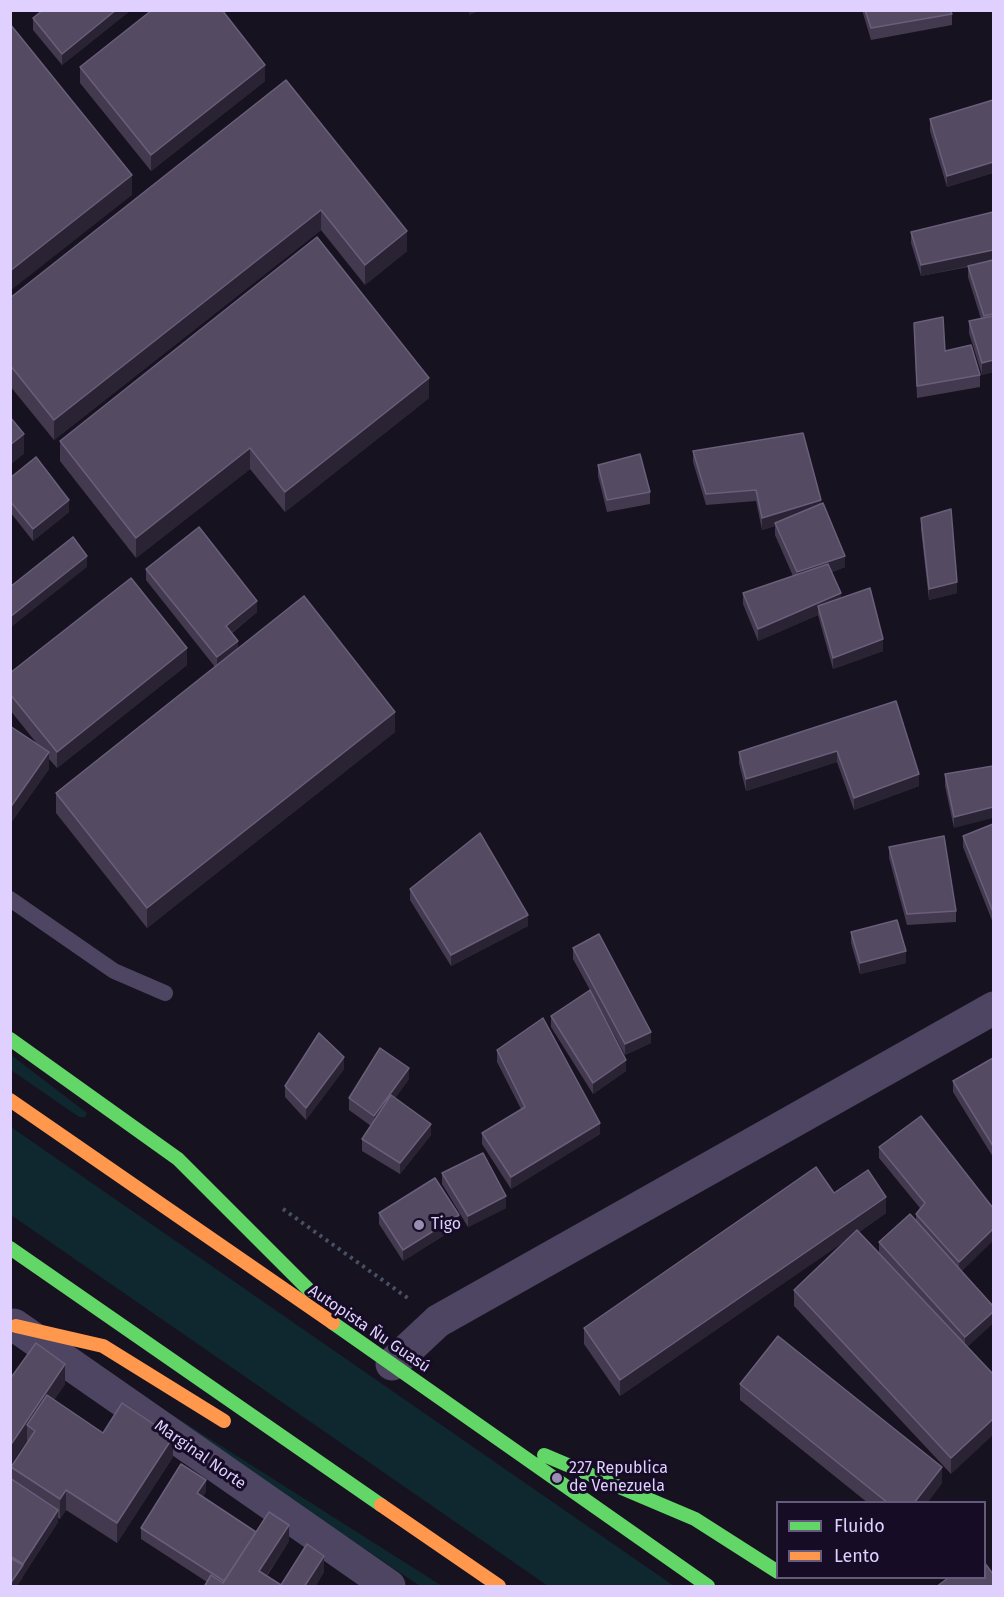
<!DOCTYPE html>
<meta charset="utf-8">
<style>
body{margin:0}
#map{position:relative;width:1004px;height:1597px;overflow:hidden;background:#17121f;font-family:"Fira Sans",sans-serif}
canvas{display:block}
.frame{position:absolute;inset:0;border:12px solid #dfd0ff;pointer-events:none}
.legend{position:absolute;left:776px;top:1501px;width:210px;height:78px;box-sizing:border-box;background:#160c25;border:2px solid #665a7c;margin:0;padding:8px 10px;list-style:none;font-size:18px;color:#dfd0ff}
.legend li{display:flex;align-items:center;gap:12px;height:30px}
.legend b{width:30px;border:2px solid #665a7c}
</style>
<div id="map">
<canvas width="1004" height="1597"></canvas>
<div class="frame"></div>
<ul class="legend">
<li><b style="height:8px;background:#63d668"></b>Fluido</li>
<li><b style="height:8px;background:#ff974d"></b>Lento</li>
</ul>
</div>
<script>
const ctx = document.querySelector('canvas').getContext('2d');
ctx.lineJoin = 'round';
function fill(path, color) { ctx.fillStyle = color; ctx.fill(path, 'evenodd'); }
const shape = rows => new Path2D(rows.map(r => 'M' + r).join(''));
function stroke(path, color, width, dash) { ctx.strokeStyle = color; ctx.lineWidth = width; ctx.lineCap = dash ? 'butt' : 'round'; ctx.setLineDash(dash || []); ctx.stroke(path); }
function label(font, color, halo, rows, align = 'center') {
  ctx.font = font + ' "Fira Sans",sans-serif'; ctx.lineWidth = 6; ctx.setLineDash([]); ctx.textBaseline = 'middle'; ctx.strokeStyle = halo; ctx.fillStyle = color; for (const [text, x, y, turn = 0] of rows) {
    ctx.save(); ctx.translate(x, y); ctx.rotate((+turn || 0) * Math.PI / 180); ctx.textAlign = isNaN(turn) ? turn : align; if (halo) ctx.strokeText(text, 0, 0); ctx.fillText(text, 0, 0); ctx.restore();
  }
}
fill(shape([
 [11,1055,87,1113,85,1117,79,1117,11,1070],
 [11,1127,674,1586,548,1586,11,1215],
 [89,1364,92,1364,442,1586,420,1586]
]), '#0f272e');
stroke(shape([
 [283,1209,409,1299]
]), '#475064', 4, [3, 4.5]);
stroke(shape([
 [10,899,114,971,165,993]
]), '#4d4561', 16);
stroke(shape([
 [14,1325,389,1586],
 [392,1364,438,1321,994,1008]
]), '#4d4561', 33);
stroke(shape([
 [10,1039,178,1159,309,1290],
 [10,1248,381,1505],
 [333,1323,708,1586],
 [544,1455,695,1519,778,1572]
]), '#63d668', 14);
stroke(shape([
 [10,1100,333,1323],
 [16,1326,103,1346,224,1421],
 [381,1505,499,1586]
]), '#ff974d', 14);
fill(shape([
 [43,10,131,10,62,65,33,30,33,18],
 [862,10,950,10,952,14,952,25,871,40],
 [80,67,265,81,151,171,80,83],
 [286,80,407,251,365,285,321,230,54,440,10,386,10,298],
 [993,100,993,173,947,187,930,131,930,119],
 [993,212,993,372,982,375,969,333,969,321,981,319,968,277,968,267,921,276,911,243,911,232],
 [914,323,945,351,980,375,980,387,917,398],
 [429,398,285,512,250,469,136,558,60,461,60,441],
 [693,451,821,504,845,567,832,572,841,598,883,651,833,669,818,615,758,641,743,604,743,593,793,576,775,535,775,526,762,530,756,501,706,505,693,462],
 [598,465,650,492,650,504,607,512,598,476],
 [10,478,69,512,33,541,10,512],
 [921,518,957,593,929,600,921,530],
 [146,569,257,612,232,633,238,649,395,732,147,928,56,813,56,793,215,667,146,580],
 [187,665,57,768,49,759,49,769,10,824,10,726,38,745,10,710,10,673],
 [896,701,919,786,854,810,837,762,746,791,739,763,739,752],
 [993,766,954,828,945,786,945,774],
 [993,824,993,923,963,847,963,836],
 [889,847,956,911,956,922,907,925,889,858],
 [410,889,528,926,451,966,410,900],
 [851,932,906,963,860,974,851,943],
 [573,948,651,1043,625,1055,591,992,626,1071,593,1094,551,1027,551,1016,590,990,573,959],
 [497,1050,600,1134,511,1189,482,1144,482,1133,521,1109,497,1062],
 [993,1058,993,1157,953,1092,953,1081],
 [344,1069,306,1120,285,1097,285,1086],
 [409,1079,395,1098,431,1135,400,1174,362,1151,362,1139,371,1126,349,1110,349,1098],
 [921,1116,961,1271,993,1323,967,1347,951,1474,794,1306,794,1290,846,1240,620,1396,584,1344,584,1328,834,1193,886,1213,859,1232,879,1252,879,1242,916,1221,916,1214,920,1208,879,1158,879,1147],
 [442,1173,506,1208,468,1227,442,1184],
 [379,1213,459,1226,403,1261,379,1224],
 [10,1379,65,1384,54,1400,103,1433,173,1457,117,1543,66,1510,60,1519,58,1518,58,1522,23,1576,23,1575,23,1577,16,1587,10,1587,11,1467,27,1443,27,1441],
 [740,1384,942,1483,927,1503,868,1503,740,1400],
 [206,1492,202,1497,256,1532,289,1541,267,1576,281,1585,324,1572,315,1587,204,1587,207,1582,141,1539,141,1528]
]), '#433a4f');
fill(shape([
 [116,10,131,10,62,65,62,54],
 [469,10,482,10,469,15],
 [265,65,265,81,151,171,151,155],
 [993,162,993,173,947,187,947,176],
 [132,175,132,195,10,291,10,271],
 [321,210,321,230,54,440,54,420],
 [407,231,407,251,365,285,365,265],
 [993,250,993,261,921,276,921,265],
 [993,314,993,325,984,327,984,316],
 [993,360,993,372,982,375,982,363],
 [429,378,429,398,285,512,285,492],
 [24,434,24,454,10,465,10,445],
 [250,448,250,469,136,558,136,538],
 [69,500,69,512,33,541,33,529],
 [821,500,821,512,775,523,775,526,762,530,762,518],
 [87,556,87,567,10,628,10,617],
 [845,556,845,567,797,584,797,572],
 [957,582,957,593,929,600,929,589],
 [841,593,841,605,818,606,818,615,758,641,758,629],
 [257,601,257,612,226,637,226,626],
 [883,639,883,651,833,669,833,658],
 [238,641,238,652,217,668,217,657],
 [187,648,187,665,57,768,57,752],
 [395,712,395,732,147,928,147,908],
 [837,751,837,762,746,791,746,779],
 [49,752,49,769,10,824,10,808],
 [919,774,919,786,854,810,854,798],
 [993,807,993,818,954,828,954,817],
 [528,915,528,926,451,966,451,955],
 [906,951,906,963,860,974,860,963],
 [651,1032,651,1043,625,1055,625,1044],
 [344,1057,344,1069,306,1120,306,1108],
 [626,1060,626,1071,593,1094,593,1083],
 [409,1068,409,1079,374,1127,374,1116],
 [600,1123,600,1134,511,1189,511,1177],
 [431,1124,431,1135,400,1174,400,1163],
 [506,1196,506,1208,468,1227,468,1216],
 [886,1197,886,1213,620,1396,620,1380],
 [459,1215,459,1226,403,1261,403,1250],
 [993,1229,993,1241,959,1274,959,1262],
 [993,1312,993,1323,965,1349,965,1337],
 [65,1364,65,1384,34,1430,27,1425,27,1441,10,1466,10,1446],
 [993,1419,993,1435,951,1474,951,1458],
 [173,1437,173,1457,117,1543,117,1523],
 [942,1467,942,1483,927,1503,914,1503],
 [206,1480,206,1492,197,1505,197,1493],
 [66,1490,66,1510,60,1519,60,1499],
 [58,1510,58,1522,23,1576,23,1564],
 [289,1525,289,1541,259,1587,259,1571],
 [324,1556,324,1572,315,1587,304,1587],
 [23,1565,23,1577,16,1587,10,1587,10,1584]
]), '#2a2334');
const building = shape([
 [43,10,116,10,62,54,33,18,43,10],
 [152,10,222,10,265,65,151,155,80,67,152,10],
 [865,10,950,10,952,14,871,28,865,10],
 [10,24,132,175,10,271,10,24],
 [286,80,407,231,365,265,321,210,54,420,10,365,10,298,286,80],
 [993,100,993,162,947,176,930,119,993,100],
 [993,212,993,250,921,265,911,232,993,212],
 [317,237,429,378,285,492,250,448,136,538,60,441,317,237],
 [993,260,993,314,984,316,968,266,993,260],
 [993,316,993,360,982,363,969,321,993,316],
 [943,317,945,351,971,345,980,375,917,386,914,323,943,317],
 [10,417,24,434,10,445,10,417],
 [803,433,821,500,762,518,756,490,706,494,693,451,803,433],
 [640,454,650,492,607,500,598,465,640,454],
 [36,457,69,500,33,529,10,501,10,478,36,457],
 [823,503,845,556,797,572,775,523,823,503],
 [951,509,957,582,929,589,921,518,951,509],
 [199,527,257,601,226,626,238,641,217,657,146,569,199,527],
 [73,537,87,556,10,617,10,587,73,537],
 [828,564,841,593,758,629,743,593,828,564],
 [131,578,187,648,57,752,10,694,10,673,131,578],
 [870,588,883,639,833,658,818,606,870,588],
 [304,596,395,712,147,908,56,793,304,596],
 [896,701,919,774,854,798,837,751,746,779,739,752,896,701],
 [10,726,49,752,10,808,10,726],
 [993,766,993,807,954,817,945,774,993,766],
 [993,824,993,912,963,836,993,824],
 [480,833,528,915,451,955,410,889,480,833],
 [944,836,956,911,907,914,889,847,944,836],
 [897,920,906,951,860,963,851,932,897,920],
 [599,934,651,1032,625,1044,573,948,599,934],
 [590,990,626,1060,593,1083,551,1016,590,990],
 [543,1018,600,1123,511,1177,482,1133,525,1107,497,1050,543,1018],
 [319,1033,344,1057,306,1108,285,1086,319,1033],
 [380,1048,409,1068,374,1116,349,1098,380,1048],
 [993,1058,993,1146,953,1081,993,1058],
 [391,1095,431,1124,400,1163,362,1139,391,1095],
 [921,1116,993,1208,993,1229,959,1262,916,1214,925,1203,879,1147,921,1116],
 [483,1153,506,1196,468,1216,442,1173,483,1153],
 [816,1167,834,1193,868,1170,886,1197,620,1380,584,1328,816,1167],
 [435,1178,459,1215,403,1250,379,1213,435,1178],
 [910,1214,993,1306,993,1312,965,1337,879,1242,910,1214],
 [857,1230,993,1374,993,1419,951,1458,794,1290,857,1230],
 [778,1336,942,1467,914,1503,888,1503,740,1384,778,1336],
 [36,1343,65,1364,10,1446,10,1379,36,1343],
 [47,1395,103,1433,122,1403,173,1437,117,1523,66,1490,60,1499,11,1467,35,1431,27,1425,47,1395],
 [181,1464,206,1480,197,1493,256,1532,224,1581,141,1528,181,1464],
 [10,1478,58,1510,23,1564,10,1556,10,1478],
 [269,1512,289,1525,259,1571,281,1585,307,1544,324,1556,304,1587,204,1587,211,1575,223,1583,269,1512],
 [10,1558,23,1565,10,1584,10,1558],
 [984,1562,993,1574,993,1587,936,1587,948,1578,984,1578,984,1562]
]);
fill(building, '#544a62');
stroke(building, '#695f7b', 1.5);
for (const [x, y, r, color] of [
 [419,1225,6,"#998eb1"],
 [557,1478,6,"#998eb1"]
]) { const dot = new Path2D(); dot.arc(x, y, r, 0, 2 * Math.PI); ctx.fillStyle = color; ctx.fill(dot); stroke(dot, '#160c25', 2); }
label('16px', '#dfd0ff', '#160c25', [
 ["Tigo",431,1225],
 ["227 Republica",569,1469],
 ["de Venezuela",569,1487]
], 'left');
label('16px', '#dfd0ff', '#160c25', [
 ["Autopista Ñu Guasú",369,1329,34],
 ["Marginal Norte",200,1455,35]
]);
</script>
